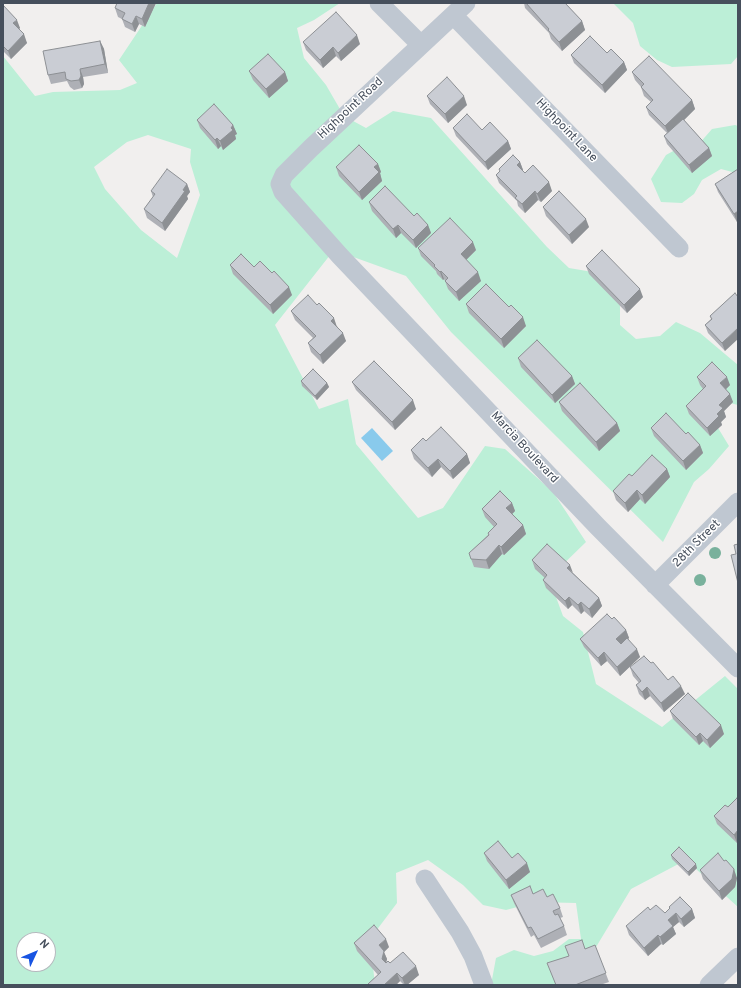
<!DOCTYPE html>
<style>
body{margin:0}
#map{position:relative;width:741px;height:988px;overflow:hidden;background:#f1efee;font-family:Overpass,sans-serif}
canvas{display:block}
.frame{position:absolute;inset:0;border:4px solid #464f5c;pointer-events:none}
.north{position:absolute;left:16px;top:932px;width:40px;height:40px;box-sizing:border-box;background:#fff;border:1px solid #b5b9be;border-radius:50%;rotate:46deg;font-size:11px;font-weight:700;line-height:16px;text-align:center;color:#464f5c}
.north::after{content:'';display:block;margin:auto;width:14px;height:18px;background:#1854e2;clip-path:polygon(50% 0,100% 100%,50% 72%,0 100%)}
</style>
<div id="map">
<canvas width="741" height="988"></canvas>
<div class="frame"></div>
<div class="north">N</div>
</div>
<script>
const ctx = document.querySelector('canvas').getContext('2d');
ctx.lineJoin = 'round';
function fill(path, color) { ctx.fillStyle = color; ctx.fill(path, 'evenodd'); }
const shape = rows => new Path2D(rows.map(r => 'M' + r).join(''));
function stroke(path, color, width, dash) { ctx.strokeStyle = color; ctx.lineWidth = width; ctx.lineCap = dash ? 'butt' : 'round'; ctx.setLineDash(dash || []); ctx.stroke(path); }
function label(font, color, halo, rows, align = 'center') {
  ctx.font = font + ' Overpass,sans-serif'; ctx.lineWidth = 3; ctx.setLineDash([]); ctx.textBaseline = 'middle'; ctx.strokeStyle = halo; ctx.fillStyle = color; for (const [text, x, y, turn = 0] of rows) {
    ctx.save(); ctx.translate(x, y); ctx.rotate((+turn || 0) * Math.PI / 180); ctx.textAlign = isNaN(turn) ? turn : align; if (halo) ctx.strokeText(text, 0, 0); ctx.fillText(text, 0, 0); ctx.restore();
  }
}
fill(shape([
 [157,3,340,3,314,20,297,28,304,58,326,85,344,116,366,128,393,111,431,118,547,247,569,268,628,278,620,304,620,325,636,339,660,336,676,322,700,333,738,365,738,405,698,395,729,446,709,469,694,482,663,542,451,332,406,276,334,250,275,325,319,409,348,399,356,444,418,518,443,508,485,446,505,449,553,492,586,542,549,578,563,616,583,632,596,684,662,727,725,676,738,689,738,907,686,860,631,889,590,957,598,985,491,985,496,958,514,950,534,956,553,951,569,939,581,939,576,903,536,902,506,910,483,905,463,885,428,860,396,873,397,903,370,939,375,985,3,985,3,56,35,96,53,92,120,90,137,83,119,60],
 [148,135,191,149,190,162,200,195,177,258,141,230,105,189,94,167,127,142],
 [24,940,48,940,48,964,24,964],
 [613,3,738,3,738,56,731,64,672,67,657,60,640,46,633,23],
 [735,125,738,126,738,176,736,173,721,169,702,180,694,194,682,203,661,202,651,179,666,155,684,145,698,145,712,129]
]), '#bcefd7');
fill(shape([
 [372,428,393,451,382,461,361,438]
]), '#89caec');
stroke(shape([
 [379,3,421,45],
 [466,3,311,148,284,175,280,184,283,192,340,256,598,527,738,668],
 [453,15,679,248],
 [655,585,738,502],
 [425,879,460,932,473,956,484,985],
 [709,985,738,957]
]), '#bfc7d1', 19);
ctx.fillStyle = '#79b19c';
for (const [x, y] of [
 [715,553],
 [700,580]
]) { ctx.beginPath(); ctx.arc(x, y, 6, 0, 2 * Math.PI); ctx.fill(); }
fill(shape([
 [156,3,145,27,139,24,135,32,125,27,122,19,118,17,115,8],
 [524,3,565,3,582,21,585,30,562,51,551,39,549,33,525,8],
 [3,5,20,28,19,29,27,43,11,59,3,51],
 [100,41,104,49,108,73,83,77,84,84,82,88,74,90,70,87,67,81,51,84,48,75],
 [303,42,360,44,341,61,336,56,323,68,306,50],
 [607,53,624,62,627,70,605,93,574,63,571,55],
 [249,71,285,72,288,81,269,98,253,80],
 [632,72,692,100,695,109,684,120,709,148,712,156,692,173,667,144,664,136,667,133,649,115,646,107,651,102,644,96,641,87,635,80],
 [427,96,467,105,448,123,430,104],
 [197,120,233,125,237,134,235,135,236,139,223,150,221,146,218,149,200,128],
 [453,128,482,130,508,141,511,149,488,170,456,136],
 [520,162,523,170,522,171,552,191,541,202,538,200,525,213,518,206,517,201,499,183,496,175,500,171,499,169],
 [378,164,381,172,380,173,382,181,362,200,339,176,336,167],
 [738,169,737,222,718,192,715,184],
 [187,184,190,192,187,196,188,199,165,231,147,218,144,209,153,197,151,191],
 [369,202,414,216,428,225,431,233,416,248,401,233,396,238,372,211],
 [543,207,589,227,572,244,546,216],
 [418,248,476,250,466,260,481,281,459,301,448,289,445,281,444,279,443,280,437,274,436,271,421,256],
 [230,265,254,267,292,295,273,314,233,274],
 [586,266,643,297,627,313,589,274],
 [735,293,725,351,708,333,705,325,711,319,710,316],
 [466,304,526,326,504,348,469,313],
 [291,311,337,326,346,341,323,364,311,352,308,343,313,338,295,320],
 [518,358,572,376,575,384,555,403,521,367],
 [697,377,730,385,726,389,733,402,724,411,726,417,721,422,722,425,710,436,689,414,686,406,703,389,700,385],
 [301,381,327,383,329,387,317,400,302,386],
 [352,382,416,409,395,430,356,390],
 [559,402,617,423,620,431,599,451,562,411],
 [651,428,686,434,700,445,703,453,686,470,654,436],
 [426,441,467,454,470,463,453,479,441,467,432,477,414,459,411,450],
 [667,469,670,477,645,504,640,499,628,512,616,500,613,491,632,476],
 [512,503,515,511,512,514,523,525,526,534,504,555,502,554,489,569,474,567,469,553,488,535,488,533,494,527,485,517,482,509],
 [532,560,573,573,599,598,602,606,592,618,584,611,581,614,572,605,568,609,546,588,543,580,545,578,535,569],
 [612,619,626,630,629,638,628,639,640,657,620,676,607,661,601,666,584,647,580,639],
 [651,663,668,680,685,694,664,712,650,696,645,700,639,694,636,685,639,683,633,676,630,667],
 [670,711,724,734,710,748,703,741,699,745,673,719],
 [738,799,738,842,737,843,717,824,714,816],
 [484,853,512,858,530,872,509,889,487,861],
 [671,855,697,868,689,876,672,859],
 [700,870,737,878,735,887,722,900,703,879],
 [533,894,547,897,560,908,563,917,560,918,564,926,567,935,541,948,534,935,531,937,514,903,511,895],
 [669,907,692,909,695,918,684,927,679,922,673,927,676,934,663,945,661,944,648,956,629,935,626,926,650,910,665,913,670,908],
 [354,943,389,947,384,952,387,959,386,963,390,963,419,975,407,985,404,985,400,981,396,985,369,985,368,984,378,975,357,951],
 [595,945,609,982,600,985,555,985,569,956]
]), '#aeb0b6');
fill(shape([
 [149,3,156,3,145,27,142,19],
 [136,16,139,24,135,32,132,24],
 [17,20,20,28,16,32,13,23],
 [582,21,585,30,562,51,559,42],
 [24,34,27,43,11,59,8,51],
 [357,35,360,44,341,61,338,53],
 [100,41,104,49,108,73,105,64],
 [333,47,336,56,323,68,320,60],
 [624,62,627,70,605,93,602,85],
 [80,69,83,77,84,84,82,88,79,80],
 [285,72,288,81,269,98,266,89],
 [464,96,467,105,448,123,445,114],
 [692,100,695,109,669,135,665,126],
 [233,125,237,134,235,135,236,139,223,150,220,141,231,128],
 [217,138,221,146,218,149,215,140],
 [508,141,511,149,488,170,485,162],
 [709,148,712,156,692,173,689,165],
 [520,162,523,170,520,174,517,165],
 [378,164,381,172,380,173,382,181,362,200,359,192,374,167],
 [549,182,552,191,541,202,537,194],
 [187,184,190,192,187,196,188,199,165,231,162,223],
 [535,191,538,200,525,213,522,204],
 [738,211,738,222,737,222,734,214],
 [586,219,589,227,572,244,569,235],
 [398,225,401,233,396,238,393,229],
 [428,225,431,233,416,248,413,240],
 [473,242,476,250,464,262,461,254],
 [441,271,444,279,443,280,440,272],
 [478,272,481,281,459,301,456,292],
 [289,287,292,295,273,314,270,305],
 [640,289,643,297,627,313,624,305],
 [523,317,526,326,504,348,501,339],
 [334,318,337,327,331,321],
 [738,328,738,339,725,351,722,343],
 [343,333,346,341,323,364,320,355],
 [572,376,575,384,555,403,552,395],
 [727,377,730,385,723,392,720,383],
 [327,383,329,387,317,400,315,396],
 [730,394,733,402,724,411,726,417,721,422,722,425,710,436,707,428,717,414,719,405],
 [413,400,416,409,395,430,392,422],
 [617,423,620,431,599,451,596,442],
 [700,445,703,453,686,470,683,461],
 [467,454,470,463,453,479,450,471],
 [438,459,441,467,432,477,428,468],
 [667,469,670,477,645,504,642,495],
 [637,490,640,499,628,512,625,503],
 [512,503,515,511,509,517,506,508],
 [523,525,526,534,504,555,501,547],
 [499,545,502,554,489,569,486,560],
 [570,565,573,573,567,568],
 [569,597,572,605,568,609,565,601],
 [599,598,602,606,592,618,589,609],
 [581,602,584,611,581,614,578,605],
 [626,630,629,638,619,648,616,639],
 [637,649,640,657,620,676,617,667],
 [604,652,607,661,601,666,598,658],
 [681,686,685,694,664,712,661,703],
 [647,687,650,696,645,700,642,692],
 [721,725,724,734,710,748,707,740],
 [700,733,703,741,699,745,696,737],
 [738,830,738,842,737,843,734,835],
 [527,863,530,872,509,889,506,880],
 [696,864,697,868,689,876,688,872],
 [734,869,737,878,735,887,722,900,719,891],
 [692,909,695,918,684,927,681,919],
 [676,913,679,922,673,927,676,934,663,945,660,937,668,920],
 [658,935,661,944,648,956,644,948],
 [386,939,389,947,384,952,387,959,385,967,382,959,379,945],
 [416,966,419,975,407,985,405,985,402,978],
 [397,973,400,981,396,985,384,985]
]), '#8d9094');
const building = shape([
 [117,3,149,3,142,19,136,16,132,24,122,19,125,13,115,8,117,3],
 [526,3,565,3,582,21,559,42,548,30,549,29,526,3],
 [3,5,17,20,13,23,24,34,8,51,3,46,3,5],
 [336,12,357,35,338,53,333,47,320,60,303,42,336,12],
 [590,36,607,53,611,49,624,62,602,85,571,55,590,36],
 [100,41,105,64,80,69,81,76,79,80,71,81,66,79,65,72,48,75,43,51,100,41],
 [268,54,285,72,266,89,249,71,268,54],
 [649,56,692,100,665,126,646,107,653,100,641,87,644,84,632,72,649,56],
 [447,77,464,96,445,114,427,96,447,77],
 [214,104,233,125,231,128,233,130,220,141,217,138,215,140,197,120,214,104],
 [467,114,482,130,490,122,508,141,485,162,453,128,467,114],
 [683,119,709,148,689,165,664,136,683,119],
 [359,145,378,164,374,167,379,172,359,192,336,167,359,145],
 [513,155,520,162,517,165,525,173,533,165,549,182,537,194,535,191,522,204,515,198,517,196,496,175,500,171,499,169,513,155],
 [167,169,187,184,183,190,185,191,162,223,144,209,155,194,151,191,167,169],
 [738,169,738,211,734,214,715,184,738,169],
 [385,186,414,216,417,213,428,225,413,240,398,225,393,229,369,202,385,186],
 [559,191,586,219,569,235,543,207,559,191],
 [450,218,473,242,461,254,478,272,456,292,445,281,448,278,441,271,440,272,434,266,435,265,418,248,450,218],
 [602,250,640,289,624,305,586,266,602,250],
 [241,254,254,267,260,261,272,273,274,271,289,287,270,305,230,265,241,254],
 [486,284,509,307,511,305,523,317,501,339,466,304,486,284],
 [735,293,738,297,738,328,722,343,705,325,712,319,710,316,735,293],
 [308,295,317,305,319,303,334,318,331,321,343,333,320,355,308,343,316,336,291,311,308,295],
 [537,340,572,376,552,395,518,358,537,340],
 [374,361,413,400,392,422,352,382,374,361],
 [712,362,727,377,720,383,730,394,719,405,723,408,717,414,719,416,707,428,686,406,706,386,697,377,712,362],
 [313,369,327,383,315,396,301,381,313,369],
 [580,383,617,423,596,442,559,402,580,383],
 [666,413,686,434,688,432,700,445,683,461,651,428,666,413],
 [441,427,467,454,450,471,438,459,428,468,411,450,423,438,426,441,441,427],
 [652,455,667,469,642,495,637,490,625,503,613,491,629,474,632,476,652,455],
 [500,491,512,503,506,508,523,525,501,547,499,545,486,560,471,559,469,553,489,535,488,533,497,524,482,509,500,491],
 [547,544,570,565,567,568,599,598,589,609,581,602,578,605,569,597,565,601,543,580,547,575,532,560,547,544],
 [738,544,738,583,731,555,736,554,734,545,738,544],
 [607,614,612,619,614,617,626,630,616,639,621,644,627,638,637,649,617,667,604,652,598,658,580,639,607,614],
 [644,656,651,663,653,662,668,680,673,676,681,686,661,703,647,687,642,692,636,685,641,681,630,667,644,656],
 [688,693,721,725,707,740,700,733,696,737,670,711,688,693],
 [737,798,738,799,738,830,734,835,714,816,725,805,728,807,737,798],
 [498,841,512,858,518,853,527,863,506,880,484,853,498,841],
 [679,847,696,864,688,872,671,855,679,847],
 [718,853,724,861,726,860,734,869,732,879,719,891,700,870,718,853],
 [530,886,533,894,543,889,547,897,553,894,560,908,553,911,555,915,558,914,564,926,538,939,531,927,528,928,511,895,530,886],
 [680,897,692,909,681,919,676,913,668,920,673,926,660,937,658,935,644,948,626,926,648,907,650,910,656,905,665,913,670,908,669,907,680,897],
 [374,925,386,939,379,945,384,951,382,959,386,963,388,961,390,963,403,952,416,966,402,978,397,973,384,985,370,985,368,984,381,972,354,943,374,925],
 [582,940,585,949,595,945,606,973,575,985,556,985,547,963,569,956,565,946,582,940]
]);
fill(building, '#cacdd4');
stroke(building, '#8d9094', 1);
label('12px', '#464f5c', '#fff', [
 ["Highpoint Road",351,109,-43],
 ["Highpoint Lane",566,131,46],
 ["Marcia Boulevard",524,448,47],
 ["28th Street",697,544,-45]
]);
</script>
